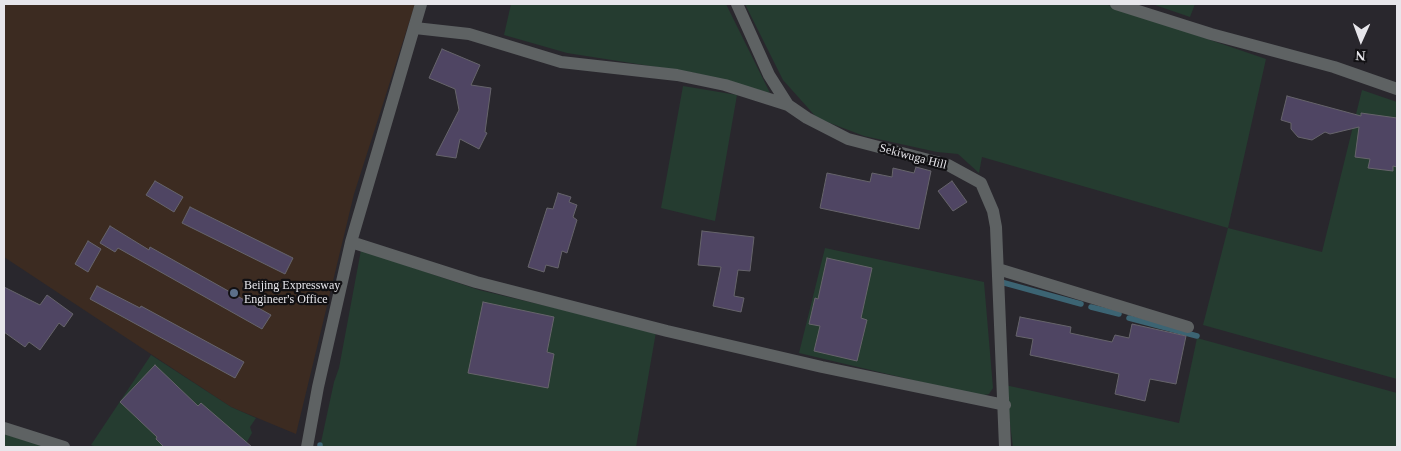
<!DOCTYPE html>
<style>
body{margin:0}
#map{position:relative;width:1401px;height:451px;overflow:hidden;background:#29272d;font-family:Georgia,serif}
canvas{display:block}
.frame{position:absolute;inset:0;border:5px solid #e7e6eb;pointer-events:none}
.north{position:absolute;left:1336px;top:15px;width:50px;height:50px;-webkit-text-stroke:4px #111013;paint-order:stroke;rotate:182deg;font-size:14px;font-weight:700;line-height:20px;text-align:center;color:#e7e6eb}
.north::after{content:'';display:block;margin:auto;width:18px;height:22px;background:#e7e6eb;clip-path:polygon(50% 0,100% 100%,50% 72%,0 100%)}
</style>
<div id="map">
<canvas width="1401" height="451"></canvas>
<div class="frame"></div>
<div class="north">N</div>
</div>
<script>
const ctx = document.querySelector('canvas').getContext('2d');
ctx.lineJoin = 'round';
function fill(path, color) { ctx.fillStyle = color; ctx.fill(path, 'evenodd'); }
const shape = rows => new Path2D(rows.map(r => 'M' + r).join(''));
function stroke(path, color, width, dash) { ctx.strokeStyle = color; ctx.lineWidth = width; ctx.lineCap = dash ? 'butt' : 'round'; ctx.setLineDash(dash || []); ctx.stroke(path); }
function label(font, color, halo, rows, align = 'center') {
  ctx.font = font + ' Georgia,serif'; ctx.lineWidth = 4.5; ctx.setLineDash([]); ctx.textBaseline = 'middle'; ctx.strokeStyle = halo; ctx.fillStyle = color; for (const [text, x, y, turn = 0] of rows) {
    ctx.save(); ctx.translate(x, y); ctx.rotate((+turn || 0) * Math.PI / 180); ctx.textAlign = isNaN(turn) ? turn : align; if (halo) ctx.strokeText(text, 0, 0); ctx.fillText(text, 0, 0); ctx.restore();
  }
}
fill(shape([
 [4,4,415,4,354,194,296,434,231,407,4,257]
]), '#3c2b21');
fill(shape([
 [511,4,726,4,770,93,695,73,567,53,504,35],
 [745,4,1105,4,1266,59,1228,228,1322,252,1362,90,1397,102,1397,379,1203,325,1228,228,982,157,979,173,958,154,937,152,864,136,817,118,783,80],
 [1152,4,1195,4,1190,17],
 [683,86,737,95,715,221,661,208],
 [825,248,984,282,993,388,989,394,980,396,799,353],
 [361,250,479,290,656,332,636,447,320,447,334,382,339,368],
 [1197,338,1397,393,1397,447,1013,447,1005,385,1179,423],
 [151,355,231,407,256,418,250,427,252,433,244,447,97,447,91,445],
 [4,434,48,447,4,447]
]), '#253c30');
stroke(shape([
 [1001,285,1001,282,1081,304],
 [1091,307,1119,314],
 [1129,318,1197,336],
 [320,447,320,445]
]), '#3c6473', 5.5);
const building = shape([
 [442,49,480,65,471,85,491,88,485,132,487,133,479,149,460,139,456,158,436,155,459,110,455,89,429,78,442,49],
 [1287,96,1361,116,1361,113,1397,118,1397,167,1393,166,1393,171,1368,168,1370,159,1355,157,1359,127,1330,134,1325,132,1312,140,1298,137,1291,129,1291,123,1281,120,1287,96],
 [916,167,931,171,919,229,820,208,827,173,870,182,872,173,892,177,893,168,914,173,916,167],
 [155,181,183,197,174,212,146,195,155,181],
 [952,181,967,202,953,211,938,191,952,181],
 [558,193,571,197,569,202,577,205,573,217,577,220,567,253,562,251,558,268,546,265,544,272,528,267,547,208,553,209,558,193],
 [190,207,293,258,285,274,182,223,190,207],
 [110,226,149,250,150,247,271,315,262,329,118,248,115,252,100,243,110,226],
 [702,231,754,237,750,271,738,270,734,296,744,298,741,312,713,306,721,267,698,265,702,231],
 [88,241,101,249,88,272,75,264,88,241],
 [827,258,872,268,861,318,867,320,857,361,814,351,820,326,809,324,815,298,818,299,827,258],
 [97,286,140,308,141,306,244,362,235,378,90,299,97,286],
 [4,287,40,305,47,295,73,314,64,327,59,323,40,350,29,342,25,347,4,332,4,287],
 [483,302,554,317,547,352,554,354,548,388,468,373,483,302],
 [1020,317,1071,327,1070,333,1112,342,1115,335,1129,338,1132,324,1186,336,1176,384,1150,379,1145,401,1115,394,1119,374,1030,355,1033,339,1016,336,1020,317],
 [155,365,198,406,201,403,252,447,164,447,156,439,157,437,120,402,155,365]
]);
fill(building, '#4f4563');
stroke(building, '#66646b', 1);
stroke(shape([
 [737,4,769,75,788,105,807,118,848,139,948,165,981,183,993,211,996,227,1005,447],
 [1116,4,1211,34,1334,67,1397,89],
 [415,28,469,34,561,62,677,75,725,85,788,105],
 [351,242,476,282,667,331,822,367,1005,405],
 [998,269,1188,327],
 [307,447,318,387,351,242,421,4]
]), '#5e6263', 12);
stroke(shape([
 [4,428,64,447]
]), '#5e6263', 12);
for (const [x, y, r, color] of [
 [234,293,5,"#5c6f8a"]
]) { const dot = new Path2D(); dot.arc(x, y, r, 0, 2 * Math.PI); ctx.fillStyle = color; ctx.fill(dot); stroke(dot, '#111013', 2); }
label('12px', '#e7e6eb', '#111013', [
 ["Sekiwuga Hill",913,157,15]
]);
label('12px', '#e7e6eb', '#111013', [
 ["Beijing Expressway",244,286],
 ["Engineer's Office",244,300]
], 'left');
</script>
